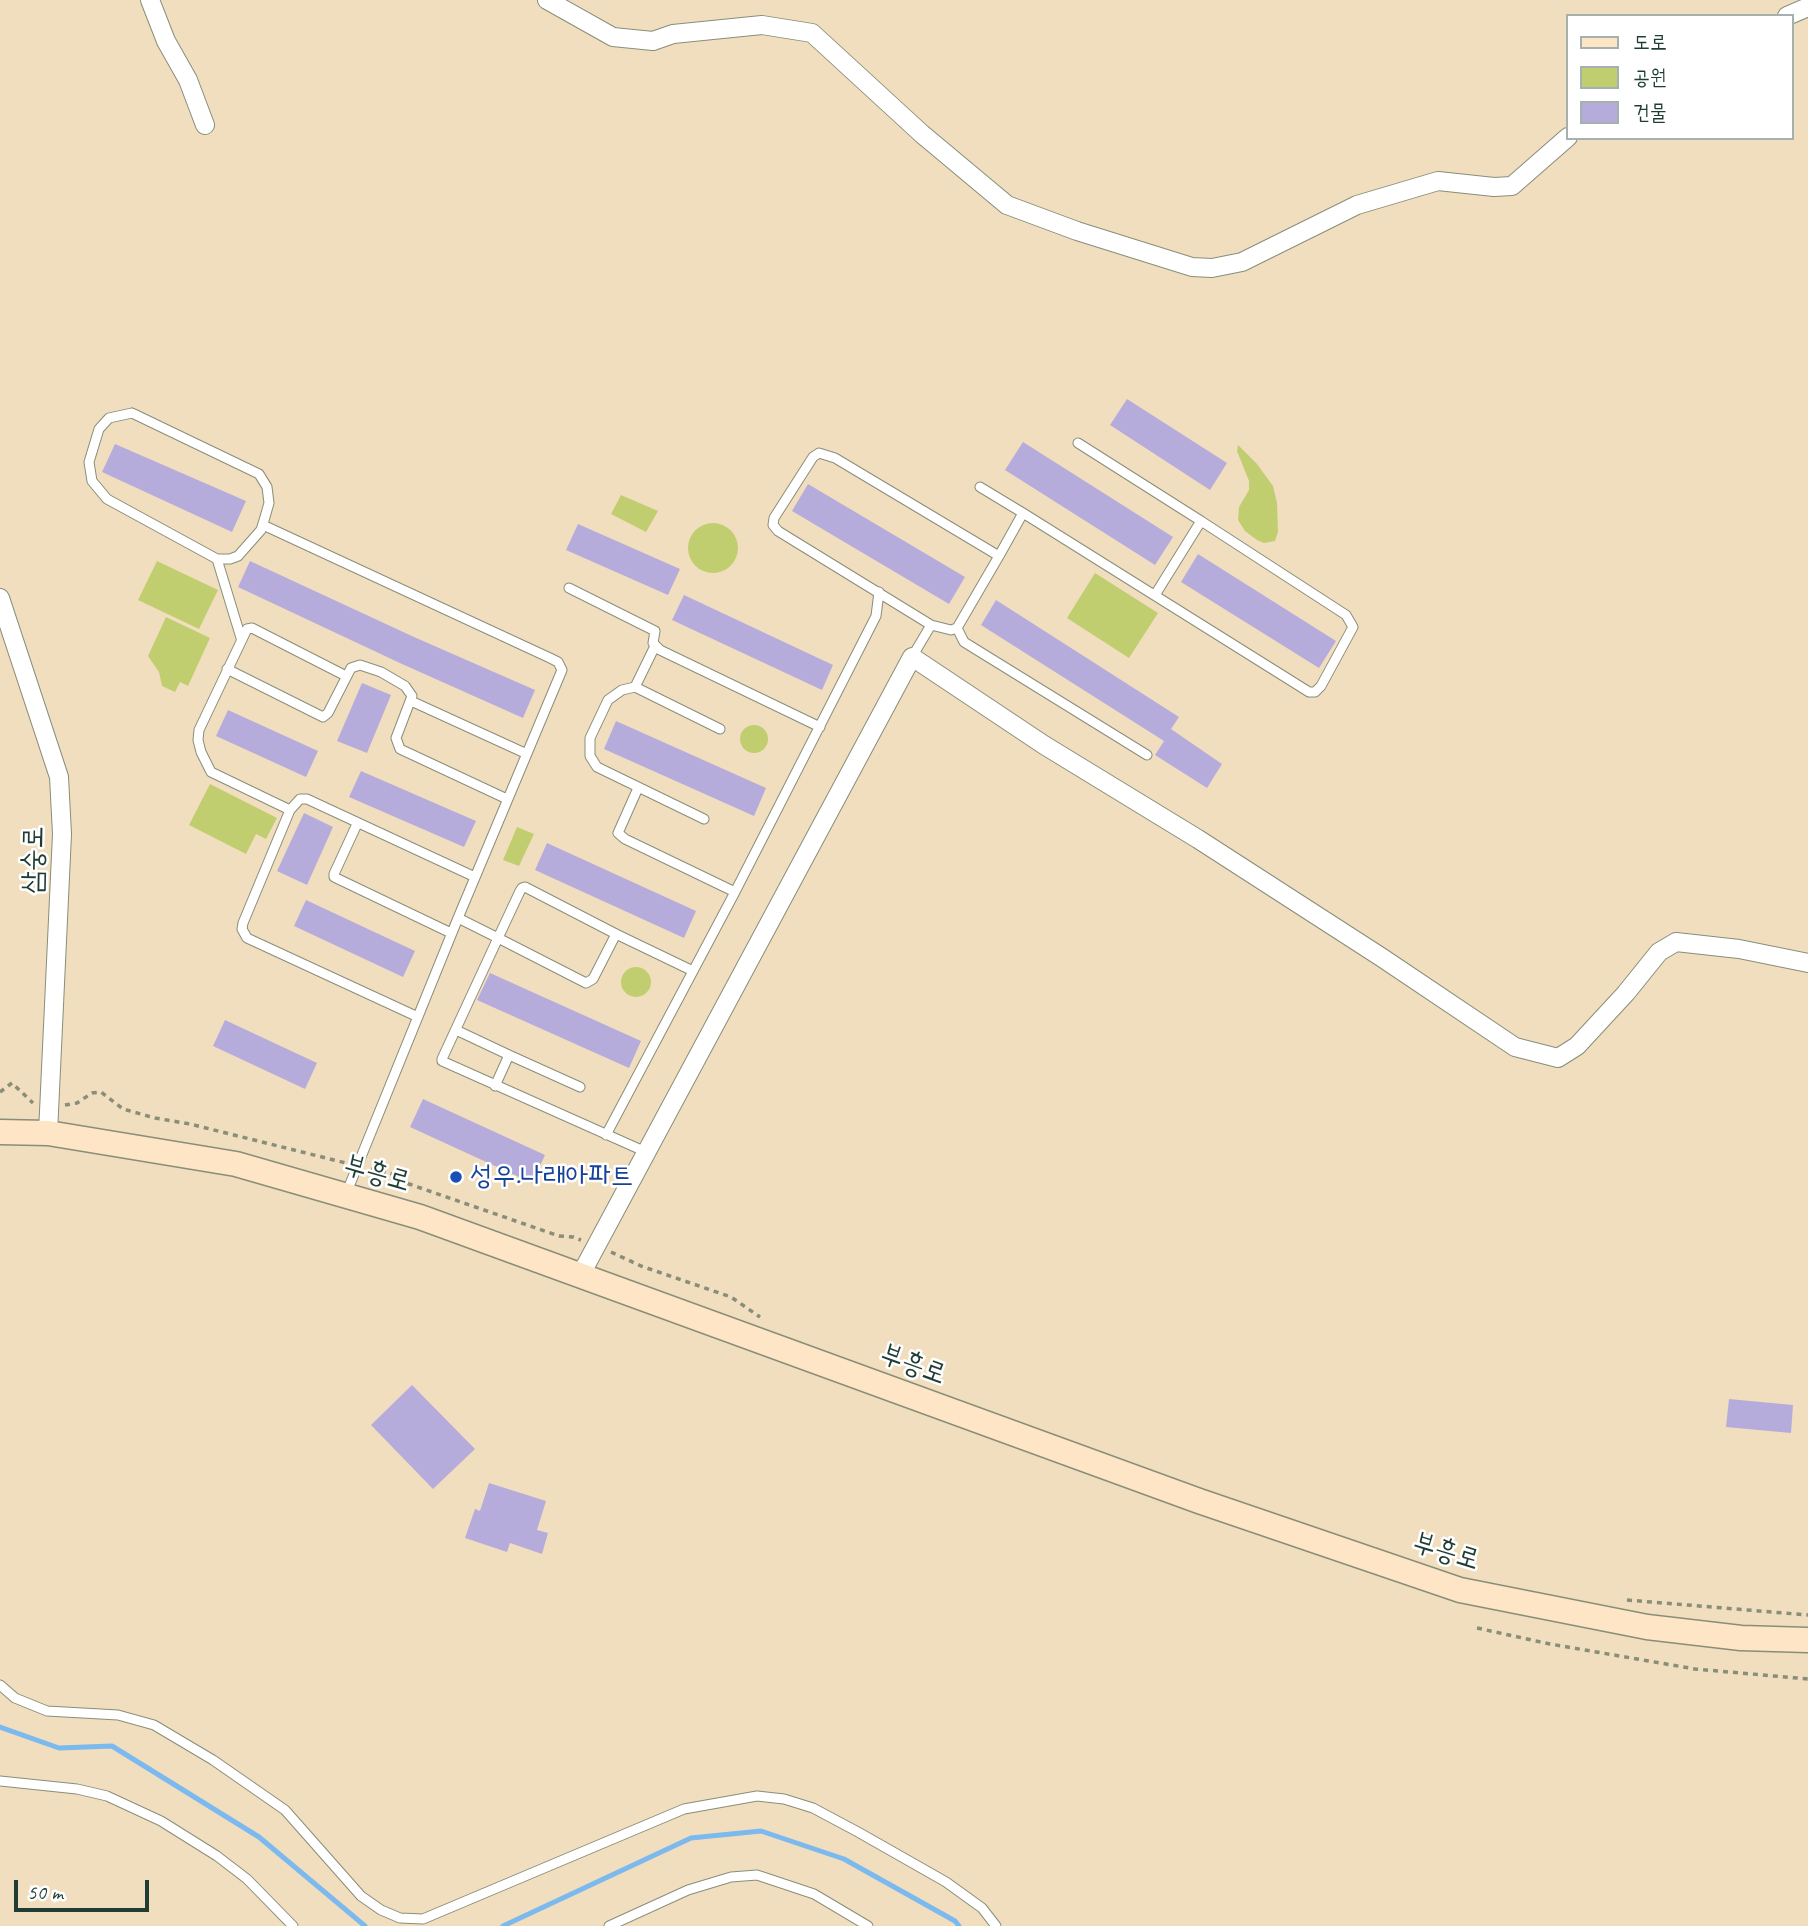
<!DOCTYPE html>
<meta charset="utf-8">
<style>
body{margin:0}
#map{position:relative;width:1808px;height:1926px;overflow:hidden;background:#f1debe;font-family:Caveat,"Poor Story",sans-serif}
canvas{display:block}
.legend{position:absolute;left:1566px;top:14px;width:228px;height:126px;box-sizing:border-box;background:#fff;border:2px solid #a5b1ae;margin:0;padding:9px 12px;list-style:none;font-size:21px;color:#1f3d34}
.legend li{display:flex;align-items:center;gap:14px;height:35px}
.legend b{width:35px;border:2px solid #a5b1ae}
.scale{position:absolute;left:14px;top:1880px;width:135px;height:32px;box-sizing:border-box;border:4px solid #1f3d34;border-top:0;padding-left:9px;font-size:21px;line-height:24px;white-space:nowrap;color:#1f3d34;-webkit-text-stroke:5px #fff;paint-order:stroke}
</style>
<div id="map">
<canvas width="1808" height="1926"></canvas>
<ul class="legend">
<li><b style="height:9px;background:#fde5c5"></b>도로</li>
<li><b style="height:19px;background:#c0ce70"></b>공원</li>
<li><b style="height:19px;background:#b6acdc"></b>건물</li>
</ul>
<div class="scale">50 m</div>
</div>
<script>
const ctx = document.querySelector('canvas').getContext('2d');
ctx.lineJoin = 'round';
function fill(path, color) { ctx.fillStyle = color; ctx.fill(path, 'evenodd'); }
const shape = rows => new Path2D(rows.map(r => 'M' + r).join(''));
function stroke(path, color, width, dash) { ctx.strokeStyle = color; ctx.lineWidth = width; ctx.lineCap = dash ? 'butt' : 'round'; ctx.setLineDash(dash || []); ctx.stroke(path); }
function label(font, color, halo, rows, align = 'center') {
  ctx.font = font + ' Caveat,"Poor Story",sans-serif'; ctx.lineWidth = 5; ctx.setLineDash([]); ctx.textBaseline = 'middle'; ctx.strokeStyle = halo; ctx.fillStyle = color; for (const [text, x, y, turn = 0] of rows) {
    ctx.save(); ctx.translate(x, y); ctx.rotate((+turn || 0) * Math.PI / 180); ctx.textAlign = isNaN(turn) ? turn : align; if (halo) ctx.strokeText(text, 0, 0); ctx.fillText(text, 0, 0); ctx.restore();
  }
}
fill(shape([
 [1238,445,1257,464,1273,486,1277,503,1278,532,1275,541,1264,543,1257,540,1245,531,1238,520,1239,507,1249,490,1249,481,1237,451],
 [621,495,658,511,646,532,611,514],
 '688 548a25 25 0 1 1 50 0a25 25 0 1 1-50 0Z',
 [157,561,218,590,199,629,138,600],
 [1095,573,1158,613,1129,658,1067,618],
 [166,617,210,638,188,686,180,682,175,692,162,686,159,672,148,656],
 '740 739a14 14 0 1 1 28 0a14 14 0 1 1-28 0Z',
 [210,784,277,818,266,839,256,834,246,854,189,825],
 [517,827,534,834,519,866,503,860],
 '621 982a15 15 0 1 1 30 0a15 15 0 1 1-30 0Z'
]), '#c0ce70');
stroke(shape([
 [0,1727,59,1748,112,1746,259,1837,365,1926],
 [503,1926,691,1838,761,1831,844,1859,955,1921,959,1926]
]), '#7bb9ee', 5);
fill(shape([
 [1127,399,1227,463,1210,490,1110,425],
 [1023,442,1173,537,1155,565,1005,470],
 [115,444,246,501,232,532,102,472],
 [808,484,965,577,949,604,792,511],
 [578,524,680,569,668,595,566,550],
 [1198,554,1336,641,1319,668,1181,582],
 [250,561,414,637,535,690,523,718,402,664,238,587],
 [684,595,833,665,822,690,672,620],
 [996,600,1179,717,1171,729,1222,764,1207,788,1155,755,1164,741,981,625],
 [362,683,391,695,367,753,337,741],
 [228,710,318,751,306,777,216,736],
 [616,721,766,788,754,816,604,749],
 [361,771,476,821,464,847,349,797],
 [304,813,333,827,307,885,277,871],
 [547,843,696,911,684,938,535,870],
 [306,900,415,951,403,977,294,926],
 [490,973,641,1041,629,1068,477,1000],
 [225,1020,317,1063,305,1089,213,1046],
 [423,1099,545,1155,532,1183,410,1127],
 [412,1385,475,1449,433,1489,371,1425],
 [1729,1399,1793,1405,1791,1433,1726,1427],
 [489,1483,546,1501,537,1530,548,1533,542,1554,510,1543,507,1552,465,1538,475,1509,480,1511]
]), '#b6acdc');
const service = shape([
 [132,413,259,474,267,487,269,503,265,517,261,530,238,556,230,559,217,559,107,499,92,481,89,462,99,429,109,418,132,413],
 [1078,443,1201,521],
 [980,487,1023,513,999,556],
 [1023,513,1309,692,1315,692,1321,686,1353,627,1346,615,1201,521,1155,595],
 [263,525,550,658,558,662,562,670,458,918,346,1194],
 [217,559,241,638],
 [569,588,655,631,653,643,660,650,820,727],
 [957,628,964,642,1147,755],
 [912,657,931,625,778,531,773,525,774,518,813,457,819,453,835,458,999,556,957,628,951,630,931,625],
 [227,669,323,717,328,713,351,668,360,665,381,672,405,686,412,696,396,738,400,749,507,799],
 [635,687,655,646],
 [411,701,527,754],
 [638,788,618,833,625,839,735,892],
 [290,810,211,772,201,752,198,740,199,730,247,629,252,628,346,676],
 [704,819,597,767,590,756,590,738,608,700,622,690,635,687,720,729],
 [357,824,334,874,334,877,451,933],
 [458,918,498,938,586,983,593,979,616,934,525,887,522,888,520,891,498,938,442,1059,442,1061,646,1152],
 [616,934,693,971],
 [418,1017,247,938,242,929,243,923,290,810,300,799,307,799,475,877],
 [456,1030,509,1055,495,1086],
 [509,1055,580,1087],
 [606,1135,735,892,876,616,879,592],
 [0,1685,15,1698,47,1711,118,1715,154,1725,213,1760,285,1810,361,1896,381,1910,400,1918,423,1919,684,1809,757,1796,784,1799,813,1808,858,1832,946,1882,982,1908,996,1926],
 [0,1781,77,1789,107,1796,161,1821,217,1856,247,1879,293,1926],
 [609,1926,688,1890,731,1877,757,1875,814,1894,868,1926]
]);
const minor = shape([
 [150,0,166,41,188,80,205,125],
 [547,0,613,37,653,41,673,34,762,25,812,33,922,134,1007,205,1077,231,1192,267,1212,268,1242,262,1357,205,1438,181,1494,187,1512,186,1568,137],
 [1787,16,1808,7],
 [0,598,59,777,62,834,48,1133],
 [580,1276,912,657,1044,745,1198,839,1381,957,1515,1047,1558,1058,1577,1046,1626,993,1659,952,1676,942,1739,949,1808,963]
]);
const secondary = shape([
 [0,1132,48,1133,236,1164,420,1217,1199,1501,1460,1590,1647,1627,1741,1638,1808,1640]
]);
stroke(service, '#888e79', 11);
stroke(minor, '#888e79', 20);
stroke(secondary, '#888e79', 27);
stroke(shape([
 [0,1092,12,1083,33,1103],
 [65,1105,77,1103,92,1093,101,1092,123,1109,155,1118,190,1124,346,1163],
 [371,1169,392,1174,409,1184,559,1236,573,1237,581,1240],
 [611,1252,641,1266,731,1297,760,1317],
 [1627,1600,1808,1615],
 [1477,1628,1550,1644,1695,1669,1808,1679]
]), '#888e79', 3.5, [5, 5]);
stroke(service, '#fff', 9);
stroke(minor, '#fff', 18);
stroke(secondary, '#fde5c5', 24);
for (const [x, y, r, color] of [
 [456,1177,7,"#1a4fb4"]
]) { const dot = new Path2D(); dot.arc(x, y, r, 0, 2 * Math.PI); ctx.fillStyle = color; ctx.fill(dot); stroke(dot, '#fff', 2.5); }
label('28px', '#1f3d34', '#fff', [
 ["삼숭로",34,860,-89],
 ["부흥로",377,1174,16],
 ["부흥로",913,1365,20],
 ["부흥로",1446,1552,17]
]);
label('28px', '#164399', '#fff', [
 ["성우.나래아파트",470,1177]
], 'left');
</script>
